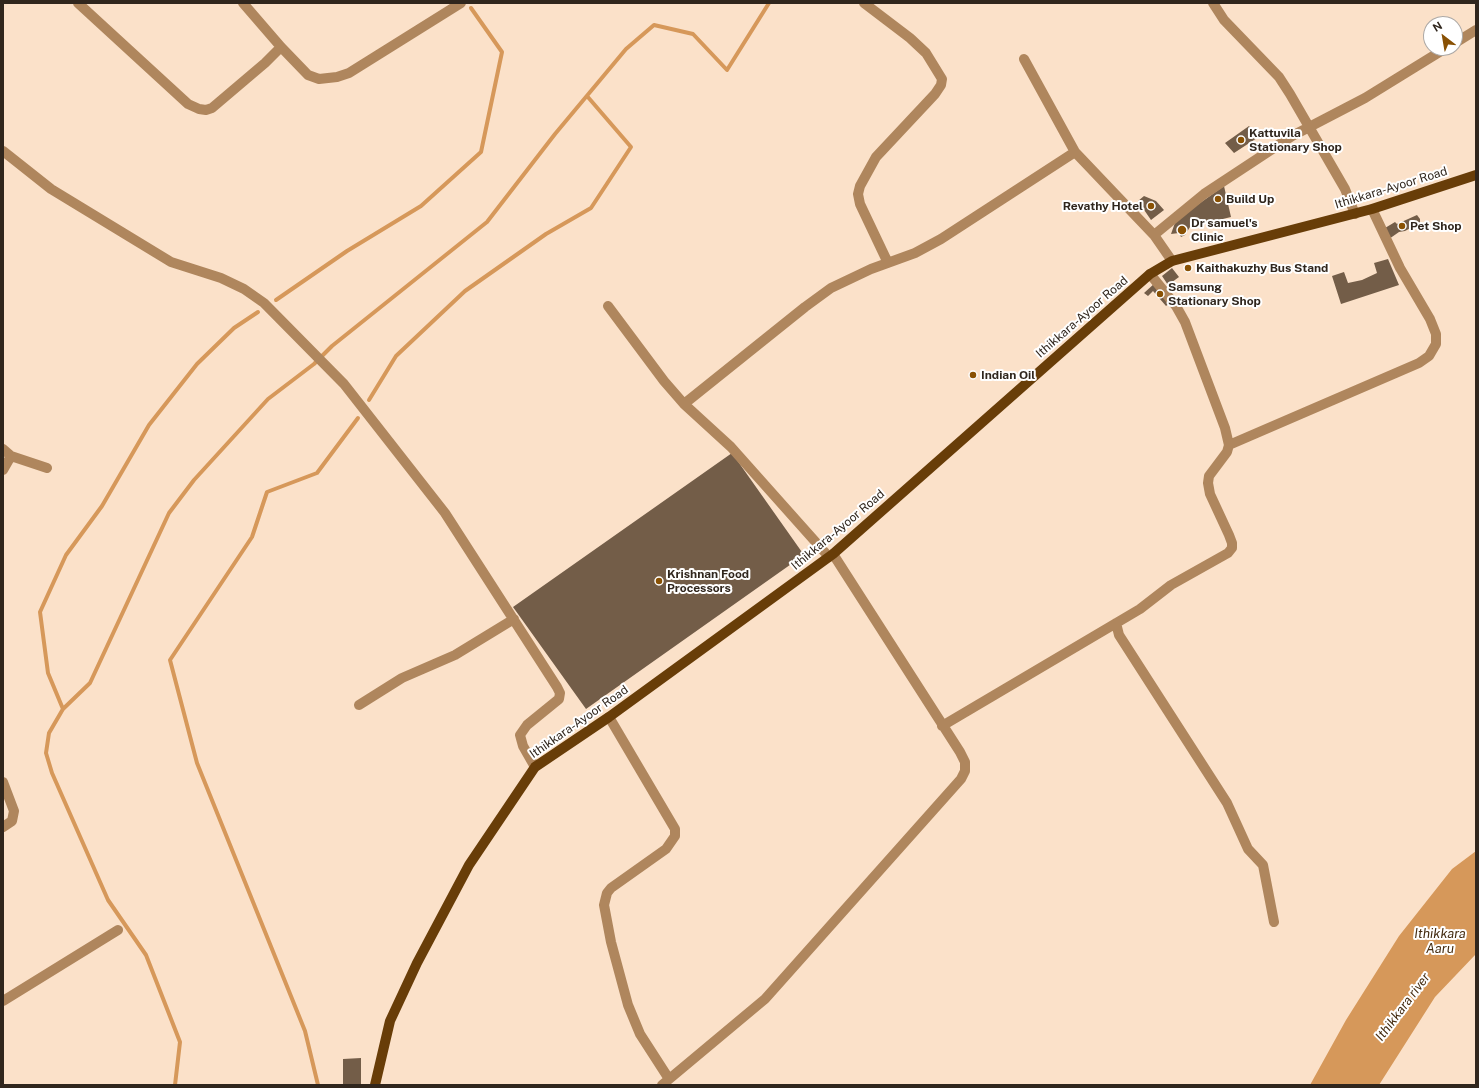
<!DOCTYPE html>
<style>
body{margin:0}
#map{position:relative;width:1479px;height:1088px;overflow:hidden;background:#fbe1c9;font-family:"Public Sans",sans-serif}
canvas{display:block}
.frame{position:absolute;inset:0;border:4px solid #30261d;pointer-events:none}
.north{position:absolute;left:1423px;top:16px;width:40px;height:40px;box-sizing:border-box;background:#fff;border:1px solid #aca8a5;border-radius:50%;rotate:329deg;font-size:11px;font-weight:700;line-height:16px;text-align:center;color:#30261d}
.north::after{content:'';display:block;margin:auto;width:14px;height:18px;background:#895104;clip-path:polygon(50% 0,100% 100%,50% 72%,0 100%)}
</style>
<div id="map">
<canvas width="1479" height="1088"></canvas>
<div class="frame"></div>
<div class="north">N</div>
</div>
<script>
const g = document.querySelector('canvas').getContext('2d');
g.lineJoin = 'round';
function fillPath(path, color) { g.fillStyle = color; g.fill(path, 'evenodd'); }
const poly = rows => new Path2D(rows.map(r => 'M' + r).join(''));
function strokePath(path, color, width, dash) { g.strokeStyle = color; g.lineWidth = width; g.lineCap = dash ? 'butt' : 'round'; g.setLineDash(dash || []); g.stroke(path); }
function label(font, color, halo, rows, align = 'center') {
  g.font = font + ' "Public Sans",sans-serif'; g.lineWidth = 4; g.setLineDash([]); g.textBaseline = 'middle'; g.strokeStyle = halo; g.fillStyle = color; for (const [text, x, y, turn = 0] of rows) {
    g.save(); g.translate(x, y); g.rotate((+turn || 0) * Math.PI / 180); g.textAlign = isNaN(turn) ? turn : align; if (halo) g.strokeText(text, 0, 0); g.fillText(text, 0, 0); g.restore();
  }
}
fillPath(poly([
 [1476,851,1476,954,1435,997,1379,1085,1310,1085,1346,1020,1399,936,1452,869]
]), '#d6985a');
strokePath(poly([
 [276,300,347,251,421,206,481,152,502,52,471,8],
 [369,400,396,356,465,291,546,234,591,208,631,147,587,96],
 [63,709,48,673,40,612,66,555,102,506,149,425,197,364,234,328,258,312],
 [175,1085,180,1042,146,955,108,900,52,773,46,753,49,733,63,709,90,683,169,513,194,480,268,399,314,364,332,346,487,222,555,134,626,49,654,25,693,34,727,70,769,3],
 [318,1085,305,1031,197,763,170,660,252,537,267,492,317,473,358,418]
]), '#d6985a', 4);
fillPath(poly([
 [1249,126,1257,138,1234,153,1225,143],
 [1224,186,1231,217,1190,227,1185,235,1181,237,1179,233,1171,234,1176,220],
 [1144,196,1156,201,1164,210,1151,220,1138,201],
 [1417,215,1420,219,1420,223,1405,231,1399,232,1389,239,1385,228,1395,222,1397,224],
 [1388,259,1399,285,1341,304,1332,276,1344,272,1348,283,1362,280,1377,273,1374,263],
 [1172,268,1179,277,1168,285,1162,276],
 [1155,283,1171,302,1166,306,1153,291,1148,296,1144,293],
 [732,453,804,555,586,709,513,607],
 [361,1058,361,1085,343,1085,343,1059]
]), '#735d48');
strokePath(poly([
 [78,3,188,104,199,109,206,110,212,108,265,63,281,47],
 [243,3,281,47,308,75,319,79,337,77,349,73,461,3],
 [864,3,910,38,926,53,942,79,941,85,935,94,876,157,860,186,858,194,860,204,888,263],
 [1213,3,1224,20,1279,77,1290,94,1345,189,1355,214],
 [1455,43,1476,30],
 [1024,59,1075,152,1154,235],
 [3,151,51,189,171,262,221,278,244,289,264,303,344,384,445,513,557,687,560,693,559,699,527,725,520,735,523,746,535,767],
 [1172,261,1154,235,1204,194,1292,136,1365,98,1446,48],
 [608,306,664,381,684,404,731,447,829,557],
 [684,404,805,307,831,288,871,269,915,253,941,239,1075,152],
 [1229,445,1419,363,1429,356,1436,344,1436,334,1430,319,1400,268,1372,209],
 [3,449,11,456,47,468],
 [3,470,11,456],
 [1116,623,1119,635,1227,803,1248,849,1263,865,1274,922],
 [359,705,402,678,455,655,514,619],
 [609,717,675,829,675,836,666,849,611,888,607,893,604,905,611,942,628,1005,640,1034,669,1079],
 [942,726,1140,609,1171,585,1228,553,1232,548,1232,543,1229,535,1210,494,1208,483,1209,476,1227,452,1229,445,1225,428,1185,322,1176,306,1150,274],
 [3,782,14,811,12,821,3,827],
 [3,1001,118,930],
 [662,1085,765,999,961,779,965,771,965,762,960,752,833,554]
]), '#af865d', 10);
strokePath(poly([
 [375,1085,390,1021,417,963,469,865,535,767,609,717,833,554,1150,274,1172,261,1372,209,1476,175]
]), '#683d08', 10);
for (const [x, y, r, color] of [
 [1241,140,4,"#895104"],
 [1218,199,4,"#895104"],
 [1151,206,4,"#895104"],
 [1402,226,4,"#895104"],
 [1182,230,5,"#895104"],
 [1188,268,4,"#895104"],
 [1160,294,4,"#895104"],
 [973,375,4,"#895104"],
 [659,581,4,"#895104"]
]) { const dot = new Path2D(); dot.arc(x, y, r, 0, 2 * Math.PI); g.fillStyle = color; g.fill(dot); strokePath(dot, '#fff', 1.5); }
label('bold 12px', '#30261d', '#fff', [
 ["Kattuvila",1249,133],
 ["Stationary Shop",1249,147],
 ["Build Up",1226,199],
 ["Revathy Hotel",1143,206,"right"],
 ["Dr samuel's",1191,223],
 ["Clinic",1191,237],
 ["Pet Shop",1410,226],
 ["Kaithakuzhy Bus Stand",1196,268],
 ["Samsung",1168,287],
 ["Stationary Shop",1168,301],
 ["Indian Oil",981,375],
 ["Krishnan Food",667,574],
 ["Processors",667,588]
], 'left');
label('12px', '#30261d', '#fff', [
 ["Ithikkara-Ayoor Road",1391,188,-17],
 ["Ithikkara-Ayoor Road",1082,317,-41],
 ["Ithikkara-Ayoor Road",838,530,-40],
 ["Ithikkara-Ayoor Road",579,722,-35]
]);
label('italic 13px', '#452c11', '#fff', [
 ["Ithikkara",1440,934],
 ["Aaru",1440,949],
 ["Ithikkara river",1403,1007,-53]
]);
</script>
